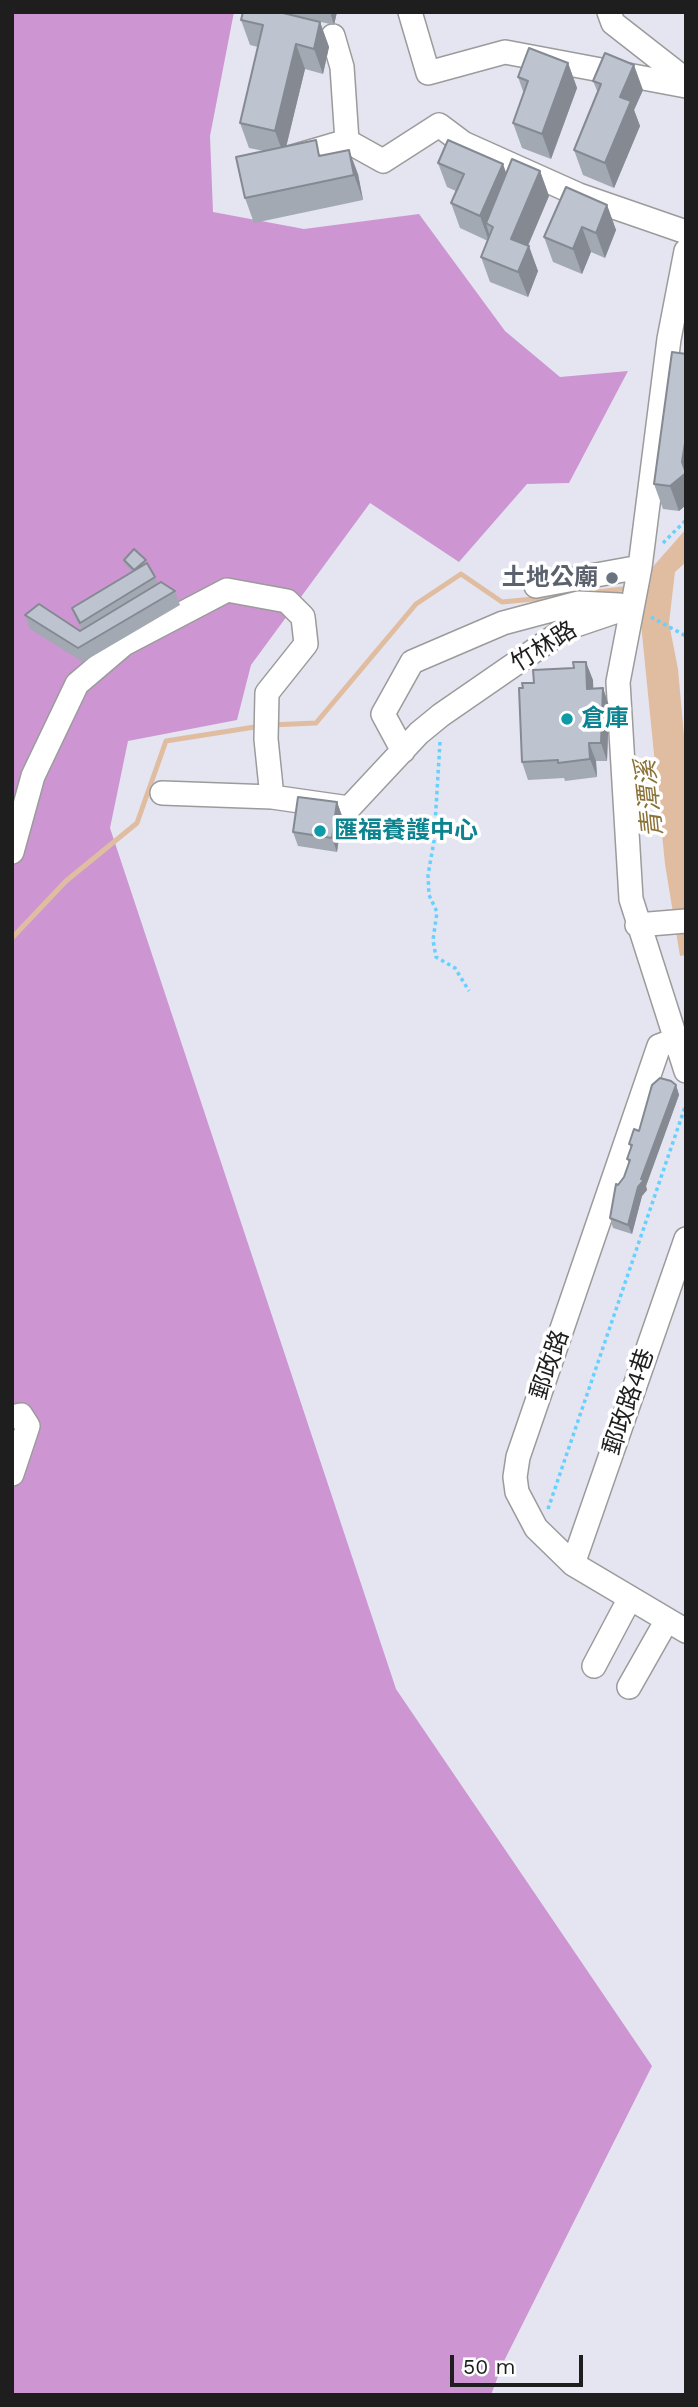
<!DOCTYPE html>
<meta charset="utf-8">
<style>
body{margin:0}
#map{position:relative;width:698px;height:2407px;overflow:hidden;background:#e4e5f0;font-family:"Work Sans",sans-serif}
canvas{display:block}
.frame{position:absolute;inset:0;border:14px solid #1e1e1e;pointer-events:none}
.scale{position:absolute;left:450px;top:2355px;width:133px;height:32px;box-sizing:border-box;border:4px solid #1e1e1e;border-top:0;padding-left:9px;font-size:21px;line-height:24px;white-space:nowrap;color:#1e1e1e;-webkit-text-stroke:5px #fff;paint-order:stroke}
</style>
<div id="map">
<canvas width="698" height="2407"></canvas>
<div class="frame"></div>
<div class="scale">50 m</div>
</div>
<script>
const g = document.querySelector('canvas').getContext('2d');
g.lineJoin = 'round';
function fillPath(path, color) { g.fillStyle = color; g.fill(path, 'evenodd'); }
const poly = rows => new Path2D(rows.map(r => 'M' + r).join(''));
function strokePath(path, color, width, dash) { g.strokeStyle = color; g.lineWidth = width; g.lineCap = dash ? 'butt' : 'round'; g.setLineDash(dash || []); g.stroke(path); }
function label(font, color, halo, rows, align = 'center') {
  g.font = font + ' "Work Sans","Noto Sans TC",sans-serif'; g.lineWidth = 7; g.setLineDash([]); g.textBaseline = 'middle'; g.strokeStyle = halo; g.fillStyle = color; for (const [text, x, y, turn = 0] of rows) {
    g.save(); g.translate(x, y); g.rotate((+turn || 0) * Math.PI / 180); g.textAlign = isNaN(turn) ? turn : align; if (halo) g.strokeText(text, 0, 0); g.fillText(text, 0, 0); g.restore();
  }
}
fillPath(poly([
 [12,12,234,12,210,136,213,212,304,229,419,214,505,331,560,377,628,371,569,483,527,484,459,562,370,503,251,665,237,720,128,741,110,828,396,1689,652,2066,503,2363,491,2395,12,2395]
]), '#cd96d2');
fillPath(poly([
 [686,529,686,562,675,572,669,623,678,669,686,758,686,955,680,956,665,864,641,624,650,570]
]), '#e0bda1');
strokePath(poly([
 [588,593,631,588],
 [270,725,316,723,416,604,461,574,502,602,565,596],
 [12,938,66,881,137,823,166,741,261,726]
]), '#e0bda1', 5);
const minor = poly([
 [410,12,428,73,505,52,686,86],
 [609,12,613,23,686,80],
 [333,36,342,67,347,141],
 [289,158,347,141,383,161,439,125,463,143,579,195,686,232],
 [686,251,669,339,640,567,618,682,631,899,686,1071],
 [536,586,640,567],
 [403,751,383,714,412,662,503,623,578,603,619,605],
 [162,793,272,797,349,808,419,733,441,715,567,628,632,606],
 [12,852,33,776,77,684,124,644,227,590,287,601,303,617,306,644,267,693,266,739,272,797],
 [637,925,686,921],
 [675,1040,659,1046,518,1457,515,1477,517,1492,536,1528,573,1564,686,1631],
 [12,1417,21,1415,28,1426,12,1474],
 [573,1564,686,1239],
 [594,1666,630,1598],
 [629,1687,667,1620]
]);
strokePath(minor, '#9b9b9b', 26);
strokePath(poly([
 [663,543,686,520],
 [651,617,686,636],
 [440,742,434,841,428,875,429,895,437,912,433,940,436,957,455,968,469,991],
 [548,1509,686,1104]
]), '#66d0ff', 3.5, [3.5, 3.5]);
strokePath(minor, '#fff', 23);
fillPath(poly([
 [243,12,337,12,334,25,287,14,320,22,329,47,323,74,305,69,286,146,322,155,358,174,363,200,254,223,245,198,264,151,249,148,240,123,258,47,250,45,241,20],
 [568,63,577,88,551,159,522,148,513,123,524,94,518,77],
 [593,81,643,90,634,110,640,126,614,188,583,175,574,150,598,93],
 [438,163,506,174,540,171,549,196,528,246,538,271,528,297,490,282,481,257,488,241,460,228,451,203,456,191,447,187],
 [607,205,616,230,605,258,591,252,582,274,553,262,544,237],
 [686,354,686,505,679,511,663,509,654,484],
 [124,560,147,563,155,577,158,584,175,591,180,605,83,662,30,629,25,615,80,631,82,630,77,622,72,608,132,571,125,565],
 [593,680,593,689,603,688,609,706,607,761,596,761,597,777,565,781,564,778,528,780,522,762,523,688],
 [337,802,342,816,337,852,298,846,293,832],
 [676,1085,679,1095,646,1186,647,1190,642,1196,632,1234,613,1228,610,1218,618,1185,624,1177,629,1163,627,1159,631,1148,629,1144]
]), '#a3a9b3');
fillPath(poly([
 [330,12,337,12,334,25],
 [320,22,329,47,323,74,314,49],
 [296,44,305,69,284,156,275,131],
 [568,63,577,88,551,159,542,134],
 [634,65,643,90,634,110,640,126,614,188,605,163,620,97],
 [349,150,358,174,363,200,354,175],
 [503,164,512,189,486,223,490,237,489,241,480,216],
 [540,171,549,196,520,264,511,239],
 [607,205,616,230,605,258,596,233],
 [582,227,591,252,582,274,573,249],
 [529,246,538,271,528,297,518,272],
 [686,437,686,472,682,462],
 [686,473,686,505,679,511,670,486],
 [586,662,593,680,594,707,587,689],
 [603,688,609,706,607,761,601,743],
 [589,743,596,761,597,777,590,759],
 [337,802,342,816,337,852,332,838],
 [676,1085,679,1095,646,1186,647,1190,642,1196,632,1234,628,1225,641,1179]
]), '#848992');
const building = poly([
 [243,12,279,12,320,22,314,49,296,44,275,131,240,123,263,25,241,20,243,12],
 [529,48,568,63,542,134,513,123,528,81,518,77,529,48],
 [605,53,634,65,620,97,631,101,605,163,574,150,601,84,593,81,605,53],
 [316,140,319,156,349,150,354,175,245,198,236,157,316,140],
 [448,140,503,164,480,216,451,203,464,174,438,163,448,140],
 [512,159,540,171,511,239,529,246,518,272,481,257,493,227,486,223,512,159],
 [566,187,607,205,596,233,582,227,573,249,544,237,566,187],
 [672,352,686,354,686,437,682,462,686,473,670,486,654,484,672,352],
 [134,549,146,560,134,570,124,560,134,549],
 [147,563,155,577,80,623,72,608,147,563],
 [161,582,175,591,78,648,25,615,39,604,80,631,161,582],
 [573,662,586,662,587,689,603,688,601,743,589,743,590,759,558,763,558,760,522,762,519,688,523,688,522,683,534,683,533,670,574,668,573,662],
 [298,797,337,802,332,838,293,832,298,797],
 [660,1078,671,1081,676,1085,641,1179,644,1180,638,1187,628,1225,610,1218,616,1184,618,1185,624,1177,630,1160,627,1159,632,1145,629,1144,634,1129,639,1131,652,1085,660,1078]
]);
fillPath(building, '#bdc4d0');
strokePath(building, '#848992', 2);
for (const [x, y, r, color] of [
 [612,578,7,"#6b7280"],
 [567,719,7,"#0f9aa8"],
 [320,831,7,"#0f9aa8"]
]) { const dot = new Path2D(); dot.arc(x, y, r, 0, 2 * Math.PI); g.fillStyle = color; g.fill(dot); strokePath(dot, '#fff', 2.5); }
label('bold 24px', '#5b616d', '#fff', [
 ["土地公廟",598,578]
], 'right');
label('24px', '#1e1e1e', '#fff', [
 ["竹林路",544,647,-32],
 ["郵政路",550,1365,-71],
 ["郵政路4巷",629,1402,-71]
]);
label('bold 24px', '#0d838f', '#fff', [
 ["倉庫",581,719],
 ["匯福養護中心",334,831]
], 'left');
label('italic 26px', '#8b7238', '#fff', [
 ["青潭溪",650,799,-96]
]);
</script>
